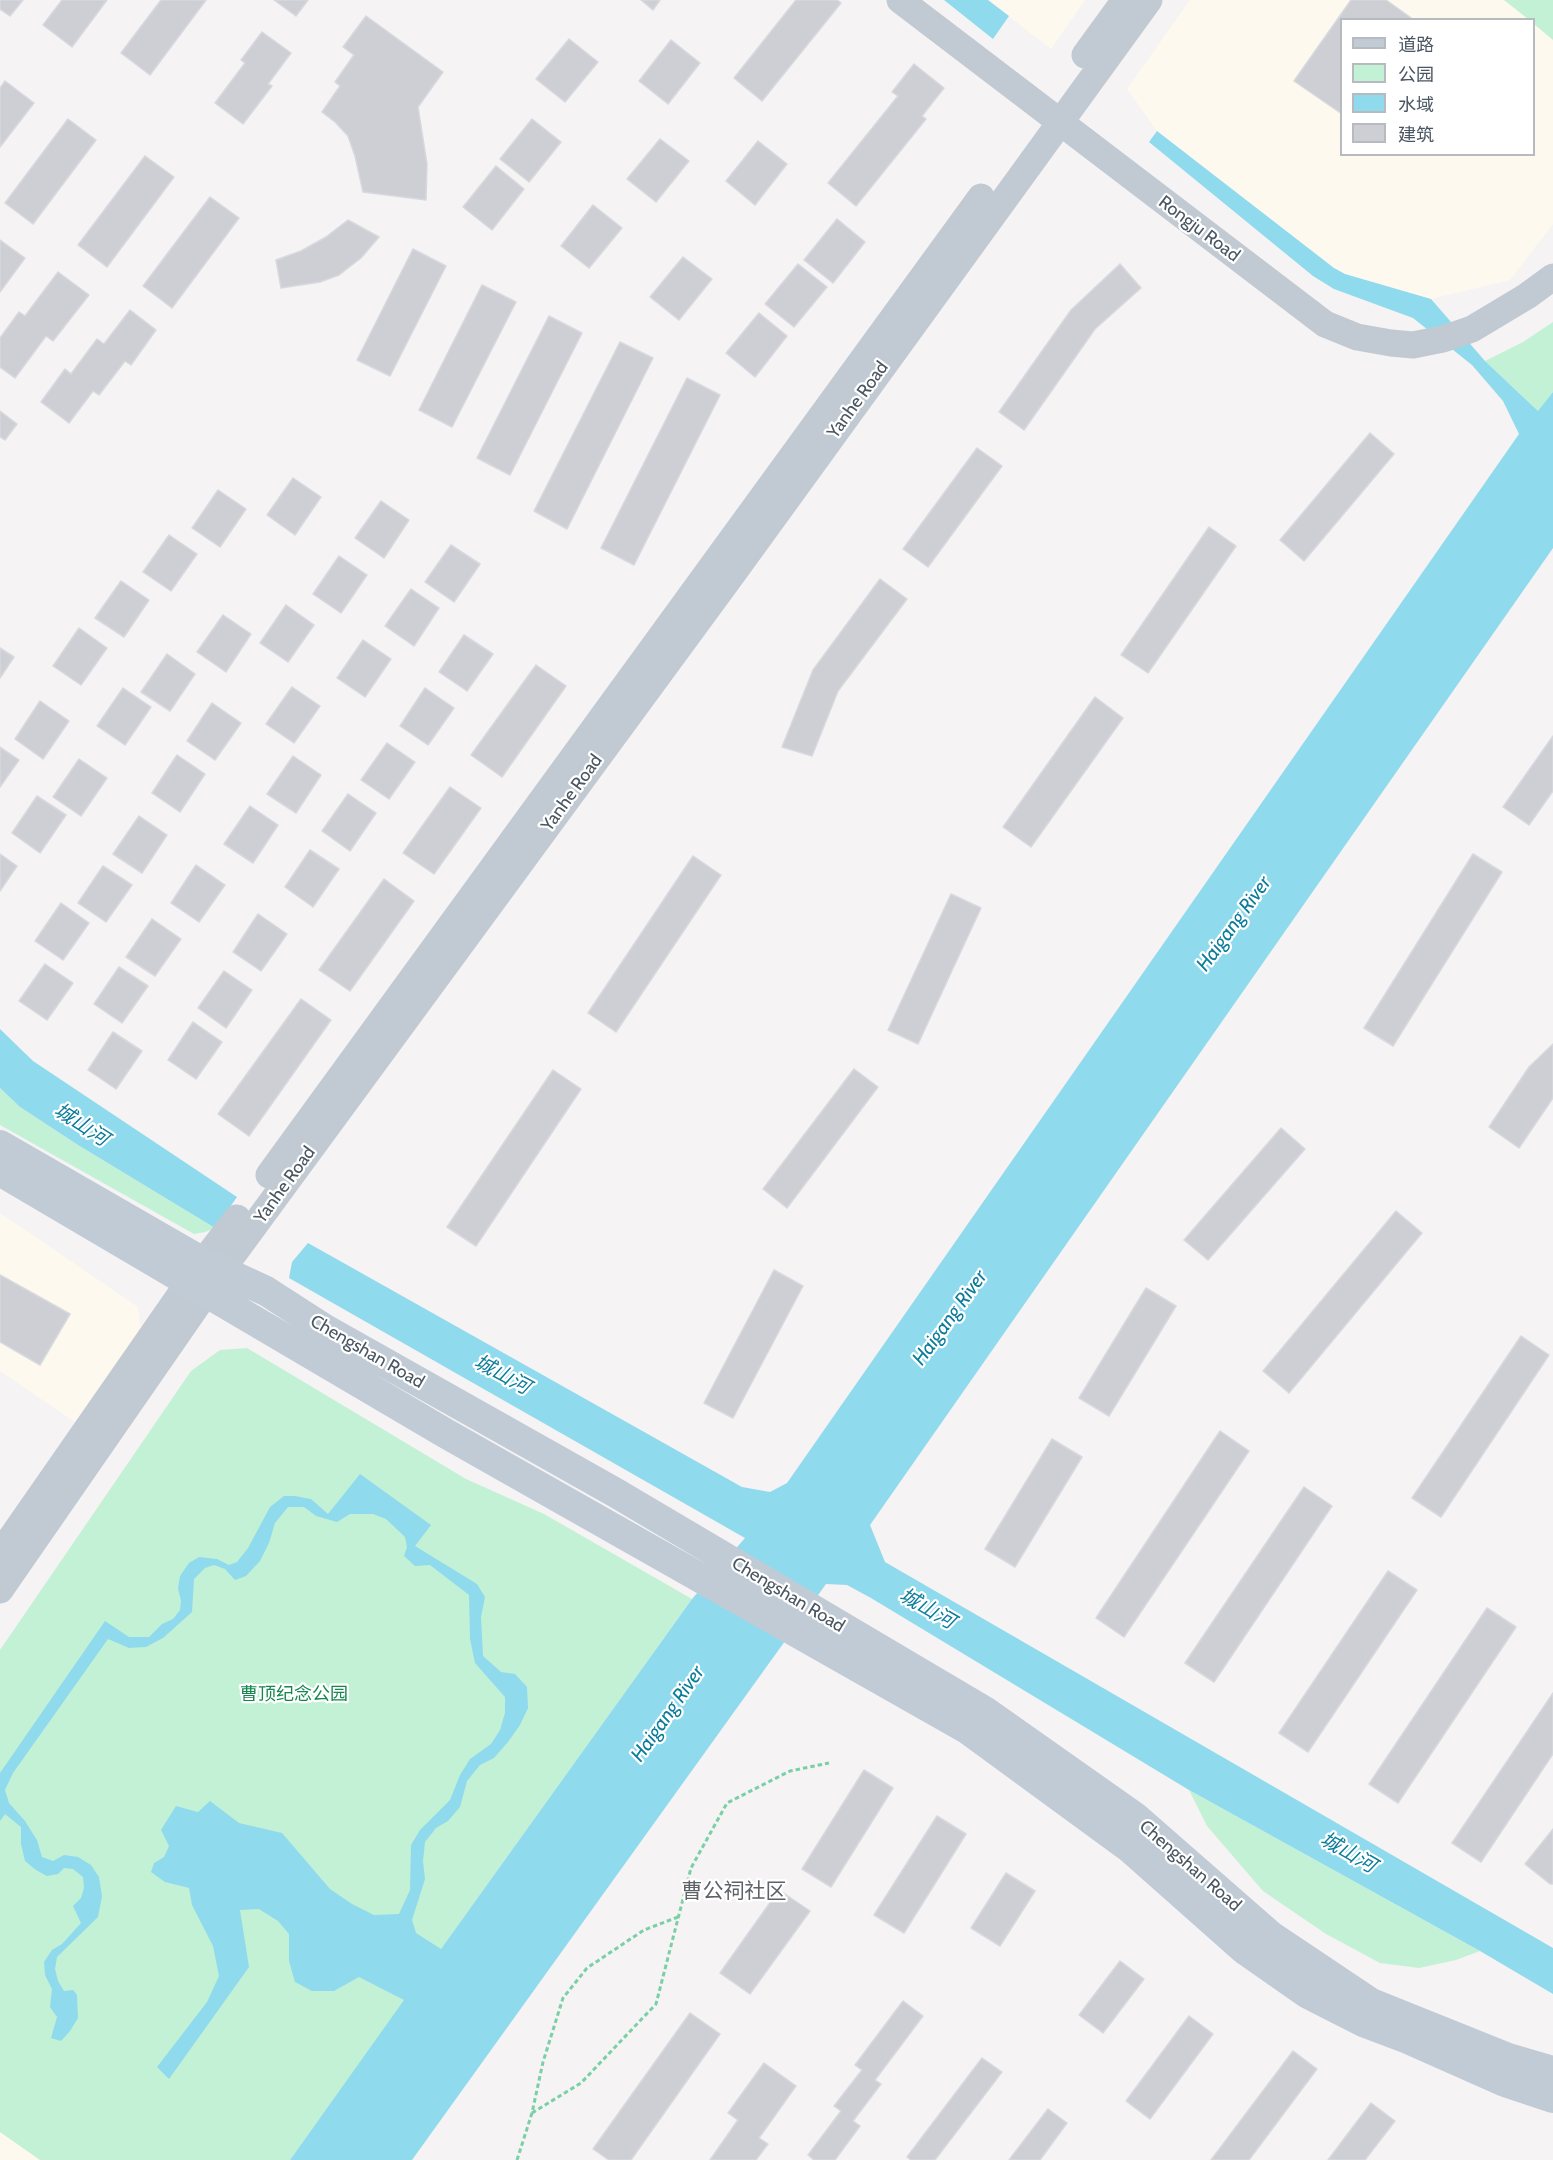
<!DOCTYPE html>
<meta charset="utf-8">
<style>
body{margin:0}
#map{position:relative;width:1553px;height:2160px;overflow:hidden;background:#f5f3f3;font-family:Cabin,"Noto Sans SC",sans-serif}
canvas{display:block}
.legend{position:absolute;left:1340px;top:18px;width:195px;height:138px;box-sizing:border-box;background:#fff;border:2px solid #b7bbc0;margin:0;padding:8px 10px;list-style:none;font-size:18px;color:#4a5661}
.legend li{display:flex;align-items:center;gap:12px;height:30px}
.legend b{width:30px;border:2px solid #b7bbc0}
</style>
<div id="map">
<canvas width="1553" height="2160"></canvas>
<ul class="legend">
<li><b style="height:8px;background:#c1cbd6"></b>道路</li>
<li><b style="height:16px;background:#c3f1d5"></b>公园</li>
<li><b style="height:16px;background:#90daee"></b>水域</li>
<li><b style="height:16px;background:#cdcfd5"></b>建筑</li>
</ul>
</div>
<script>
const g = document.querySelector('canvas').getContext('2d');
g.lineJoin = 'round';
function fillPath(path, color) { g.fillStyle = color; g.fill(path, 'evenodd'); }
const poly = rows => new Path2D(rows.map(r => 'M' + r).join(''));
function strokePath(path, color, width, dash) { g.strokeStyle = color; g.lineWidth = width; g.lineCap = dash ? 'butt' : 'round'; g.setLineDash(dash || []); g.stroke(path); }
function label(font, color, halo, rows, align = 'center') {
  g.font = font + ' Cabin,"Noto Sans SC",sans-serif'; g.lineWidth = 4.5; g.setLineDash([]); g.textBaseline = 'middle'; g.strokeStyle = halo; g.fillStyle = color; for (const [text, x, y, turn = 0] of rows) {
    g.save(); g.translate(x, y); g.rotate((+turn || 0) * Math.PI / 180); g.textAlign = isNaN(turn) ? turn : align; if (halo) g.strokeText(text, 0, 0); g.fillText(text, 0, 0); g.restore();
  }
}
fillPath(poly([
 [988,0,1085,0,1051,49],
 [1190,0,1504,0,1528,19,1342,20,1342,154,1534,154,1534,24,1553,40,1553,224,1510,280,1431,299,1345,274,1334,268,1157,131,1127,89],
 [0,1213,138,1307,141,1331,75,1422,0,1371],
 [0,2132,40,2160,0,2160]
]), '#fdf9ef');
fillPath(poly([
 [1504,0,1553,0,1553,40,1534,24,1534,20,1528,19],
 [1553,322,1553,392,1539,412,1485,361,1523,342],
 [0,1088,20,1107,78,1145,215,1228,205,1232,194,1234,0,1125],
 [247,1348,466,1479,544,1514,692,1599,290,2160,40,2160,0,2132,0,1650,191,1371,220,1350],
 [1189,1790,1480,1951,1456,1960,1419,1968,1380,1963,1326,1934,1263,1891,1207,1826]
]), '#c3f1d5');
fillPath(poly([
 [944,0,988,0,1009,16,993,39],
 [1157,131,1334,268,1345,274,1431,299,1485,361,1538,411,1553,392,1553,548,870,1525,885,1562,1553,1948,1553,1994,1480,1951,1189,1790,871,1598,847,1585,826,1584,412,2160,290,2160,404,2000,359,1977,334,1991,312,1991,295,1982,289,1961,289,1934,278,1921,259,1909,240,1910,249,1967,169,2079,157,2067,207,2002,219,1976,213,1946,192,1905,189,1888,165,1882,151,1872,154,1863,164,1857,169,1846,161,1830,176,1806,198,1812,210,1801,239,1823,282,1833,330,1889,352,1904,374,1915,399,1914,410,1890,411,1845,420,1830,450,1800,460,1775,470,1759,491,1744,500,1730,505,1713,505,1697,475,1663,470,1639,469,1595,430,1565,415,1566,404,1556,407,1547,405,1537,386,1519,373,1514,350,1514,337,1522,316,1516,304,1507,288,1507,275,1523,269,1543,260,1561,246,1576,235,1580,225,1569,214,1565,205,1568,194,1579,192,1612,163,1638,146,1647,129,1648,108,1639,13,1773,5,1790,9,1803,25,1821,37,1840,42,1857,53,1861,64,1855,78,1857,91,1865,99,1877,102,1896,98,1917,57,1957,55,1969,58,1981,64,1991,73,1990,77,1995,78,2018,70,2031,61,2041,51,2038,57,2017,50,2007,52,1989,45,1975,44,1962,52,1950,62,1944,81,1923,73,1906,81,1898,84,1888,83,1877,73,1869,64,1868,58,1874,47,1876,36,1870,25,1861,21,1844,21,1827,5,1814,0,1821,0,1773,105,1621,129,1637,149,1637,162,1624,173,1619,180,1610,181,1601,178,1588,180,1576,189,1563,199,1557,217,1559,229,1565,237,1562,248,1548,270,1507,284,1496,295,1496,311,1499,328,1514,360,1474,431,1525,415,1546,477,1584,485,1597,481,1617,483,1656,501,1672,515,1674,527,1687,528,1708,520,1725,508,1742,494,1758,480,1765,467,1781,460,1807,448,1821,436,1828,425,1842,423,1861,425,1879,412,1920,416,1933,441,1949,692,1599,745,1538,289,1278,292,1262,308,1243,742,1487,770,1492,787,1483,1519,434,1503,401,1472,365,1413,318,1334,289,1313,276,1149,142],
 [0,1029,33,1061,237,1197,219,1223,215,1228,78,1145,20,1107,0,1088]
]), '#90daee');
const building = poly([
 [0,0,23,0,10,16,0,9,0,0],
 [62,0,107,0,72,47,43,25,62,0],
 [161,0,206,0,150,75,121,53,161,0],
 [274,0,308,0,296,16,274,0],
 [641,0,660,0,653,10,641,0],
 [796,0,837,0,841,3,762,101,734,78,796,0],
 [1351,0,1386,0,1414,20,1342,20,1342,114,1294,81,1351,0],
 [366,16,443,72,418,107,427,164,426,200,363,192,355,156,348,136,335,122,322,112,340,86,335,82,354,55,343,47,366,16],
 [262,32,291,53,268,84,272,86,243,124,215,103,245,63,241,60,262,32],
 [569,39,598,62,565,102,536,79,569,39],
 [671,40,700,63,668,104,639,81,671,40],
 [914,64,944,88,922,116,926,119,856,206,828,183,898,96,892,92,914,64],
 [5,81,34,103,0,147,0,88,5,81],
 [68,119,96,140,33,224,5,203,68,119],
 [532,119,561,142,529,182,500,159,532,119],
 [660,139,689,161,656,202,627,179,660,139],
 [758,141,787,164,755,205,726,181,758,141],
 [145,156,174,177,107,267,78,245,145,156],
 [496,166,524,189,492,230,463,207,496,166],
 [210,197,239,218,172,308,143,286,210,197],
 [593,205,622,228,589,268,561,246,593,205],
 [837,219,865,242,833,283,804,260,837,219],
 [348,220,379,237,361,258,339,275,320,282,281,288,276,260,301,251,326,237,348,220],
 [0,240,25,258,0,292,0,240],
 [413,249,446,266,390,376,357,360,413,249],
 [683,257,712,279,679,320,650,297,683,257],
 [798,264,827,287,794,327,765,304,798,264],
 [1120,264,1141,288,1095,329,1024,430,999,412,1071,310,1120,264],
 [58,272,89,295,53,341,46,336,15,378,0,367,0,338,19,312,25,316,58,272],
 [482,285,516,302,452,427,419,410,482,285],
 [130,310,156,330,131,365,125,361,99,395,93,391,69,423,41,402,65,369,71,374,97,339,104,344,130,310],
 [759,313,787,336,755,377,726,353,759,313],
 [549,316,582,333,510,475,477,458,549,316],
 [620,342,653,358,567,529,534,511,620,342],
 [687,378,720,395,634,565,601,548,687,378],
 [0,411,17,424,5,440,0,437,0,411],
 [1370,433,1394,454,1304,561,1280,540,1370,433],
 [977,448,1002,466,928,567,903,549,977,448],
 [293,478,321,497,295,535,267,515,293,478],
 [218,490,246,509,220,547,192,528,218,490],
 [381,501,409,520,384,558,355,538,381,501],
 [1209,527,1236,546,1148,673,1121,655,1209,527],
 [169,535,197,554,171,591,143,572,169,535],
 [451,545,480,564,454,602,425,582,451,545],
 [339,556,367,575,341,613,313,594,339,556],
 [880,579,907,599,838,691,812,756,782,747,813,670,880,579],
 [121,581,149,600,124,637,95,618,121,581],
 [411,589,439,608,414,646,385,626,411,589],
 [286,605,314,625,288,662,260,643,286,605],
 [223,615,251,634,226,672,197,652,223,615],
 [79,628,107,648,81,685,53,666,79,628],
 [464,635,493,654,467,691,439,672,464,635],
 [363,640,391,659,365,697,337,678,363,640],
 [0,648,14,657,0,678,0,648],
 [167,654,195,674,170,711,141,692,167,654],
 [536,665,566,686,502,777,471,755,536,665],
 [292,687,320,706,294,743,266,724,292,687],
 [123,688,151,707,125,745,97,726,123,688],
 [425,688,454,708,428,745,400,726,425,688],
 [1095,697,1123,718,1031,847,1003,827,1095,697],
 [40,701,69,721,43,759,15,739,40,701],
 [212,703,241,723,215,760,187,741,212,703],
 [1553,736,1553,791,1529,825,1503,807,1553,736],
 [387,743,415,762,389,799,361,780,387,743],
 [0,747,19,760,0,787,0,747],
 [177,755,205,774,180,812,152,793,177,755],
 [293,756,321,775,296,813,267,794,293,756],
 [79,759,107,778,81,816,53,797,79,759],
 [450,787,481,808,434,874,403,853,450,787],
 [348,794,376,813,350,851,322,831,348,794],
 [37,796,66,815,40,853,12,833,37,796],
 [250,806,278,825,253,863,224,844,250,806],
 [139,816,167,835,142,873,113,854,139,816],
 [310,850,339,869,313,907,285,887,310,850],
 [0,854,17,866,0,891,0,854],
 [1473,854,1502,872,1393,1046,1364,1028,1473,854],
 [693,856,721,875,616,1032,588,1013,693,856],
 [196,865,225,885,199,922,171,903,196,865],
 [103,866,132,885,106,922,78,903,103,866],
 [384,879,414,901,350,991,319,970,384,879],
 [951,894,981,908,918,1044,888,1030,951,894],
 [61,903,89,923,63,960,35,941,61,903],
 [258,914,287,934,261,971,233,952,258,914],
 [152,919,181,939,155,976,126,957,152,919],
 [45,964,73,983,47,1020,19,1001,45,964],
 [119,967,148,986,122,1023,94,1004,119,967],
 [224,971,252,990,226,1028,198,1008,224,971],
 [301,999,331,1020,249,1136,218,1114,301,999],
 [193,1022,222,1042,196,1079,168,1060,193,1022],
 [113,1032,142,1051,116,1089,88,1070,113,1032],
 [1553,1044,1553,1098,1519,1148,1489,1127,1529,1067,1553,1044],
 [854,1069,878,1087,787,1208,763,1189,854,1069],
 [553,1070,581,1089,476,1246,447,1227,553,1070],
 [1281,1128,1305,1149,1208,1260,1184,1240,1281,1128],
 [1396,1211,1422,1233,1289,1393,1263,1371,1396,1211],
 [774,1270,803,1286,733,1418,704,1403,774,1270],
 [0,1275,70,1314,40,1365,0,1342,0,1275],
 [1146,1288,1176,1306,1109,1416,1079,1398,1146,1288],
 [1521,1336,1549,1355,1441,1517,1412,1498,1521,1336],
 [1220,1431,1249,1451,1124,1637,1096,1618,1220,1431],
 [1052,1439,1082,1457,1015,1567,985,1549,1052,1439],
 [1304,1487,1332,1506,1214,1682,1185,1663,1304,1487],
 [1388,1571,1417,1590,1308,1752,1279,1733,1388,1571],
 [1487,1608,1516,1627,1398,1803,1369,1784,1487,1608],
 [1553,1693,1553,1754,1481,1862,1452,1843,1553,1693],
 [864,1770,893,1788,831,1887,802,1869,864,1770],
 [937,1816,966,1834,904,1933,874,1915,937,1816],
 [1553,1829,1553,1884,1550,1884,1525,1864,1553,1829],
 [1006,1873,1035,1891,1000,1946,971,1928,1006,1873],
 [779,1890,810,1911,750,1994,720,1973,779,1890],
 [1120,1961,1144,1979,1103,2033,1079,2015,1120,1961],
 [903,2001,923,2016,875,2080,881,2084,853,2121,860,2126,835,2160,814,2160,808,2155,841,2111,834,2106,862,2070,855,2065,903,2001],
 [690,2013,720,2034,631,2160,609,2160,593,2149,690,2013],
 [1189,2016,1213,2034,1150,2119,1126,2101,1189,2016],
 [1293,2051,1317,2069,1249,2160,1211,2160,1293,2051],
 [982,2058,1002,2072,935,2160,911,2160,907,2157,982,2058],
 [764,2063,796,2086,759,2138,768,2144,756,2160,710,2160,738,2120,728,2113,764,2063],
 [1371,2103,1395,2121,1365,2160,1328,2160,1371,2103],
 [1048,2109,1067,2123,1040,2160,1009,2160,1048,2109]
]);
fillPath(building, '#cdcfd5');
strokePath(building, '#d7d9de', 1.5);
strokePath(poly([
 [532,2113,581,2083,656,2004,691,1868,727,1803,790,1771,829,1763],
 [517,2160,532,2113,543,2062,563,1998,587,1968,644,1930,678,1917]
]), '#7ad0a6', 3, [4.5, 3]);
strokePath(poly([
 [900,0,1325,324,1357,337,1391,343,1413,345,1443,339,1472,329,1527,296,1553,277],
 [1085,55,1125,0],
 [269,1175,981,197],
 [0,1554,203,1262,237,1218],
 [0,1590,221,1271,734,572,1149,0]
]), '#c1cad2', 27);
strokePath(poly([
 [0,1145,203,1262,266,1291,325,1329,616,1493,986,1712,1135,1817,1271,1936,1371,2003,1508,2058,1553,2071],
 [0,1171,445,1433,967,1729,1131,1849,1245,1950,1308,1994,1363,2022,1408,2039,1505,2082,1553,2098]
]), '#c1cbd6', 30);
label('18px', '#4a5661', '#fff', [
 ["Rongju Road",1199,229,37],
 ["Yanhe Road",858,400,-54],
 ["Yanhe Road",572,793,-54],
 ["Yanhe Road",285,1185,-54],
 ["Chengshan Road",367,1352,30],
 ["Chengshan Road",788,1595,31],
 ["Chengshan Road",1190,1866,41]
]);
label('18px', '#17864f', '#fff', [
 ["曹顶纪念公园",294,1695]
]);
label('italic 20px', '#0c7c9b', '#fff', [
 ["Haigang River",1234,924,-54],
 ["城山河",81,1125,33],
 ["Haigang River",950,1318,-54],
 ["城山河",502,1375,28],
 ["城山河",927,1609,30],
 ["Haigang River",668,1714,-55],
 ["城山河",1348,1853,30]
]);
label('21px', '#5f6368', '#fff', [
 ["曹公祠社区",734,1892]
]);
</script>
